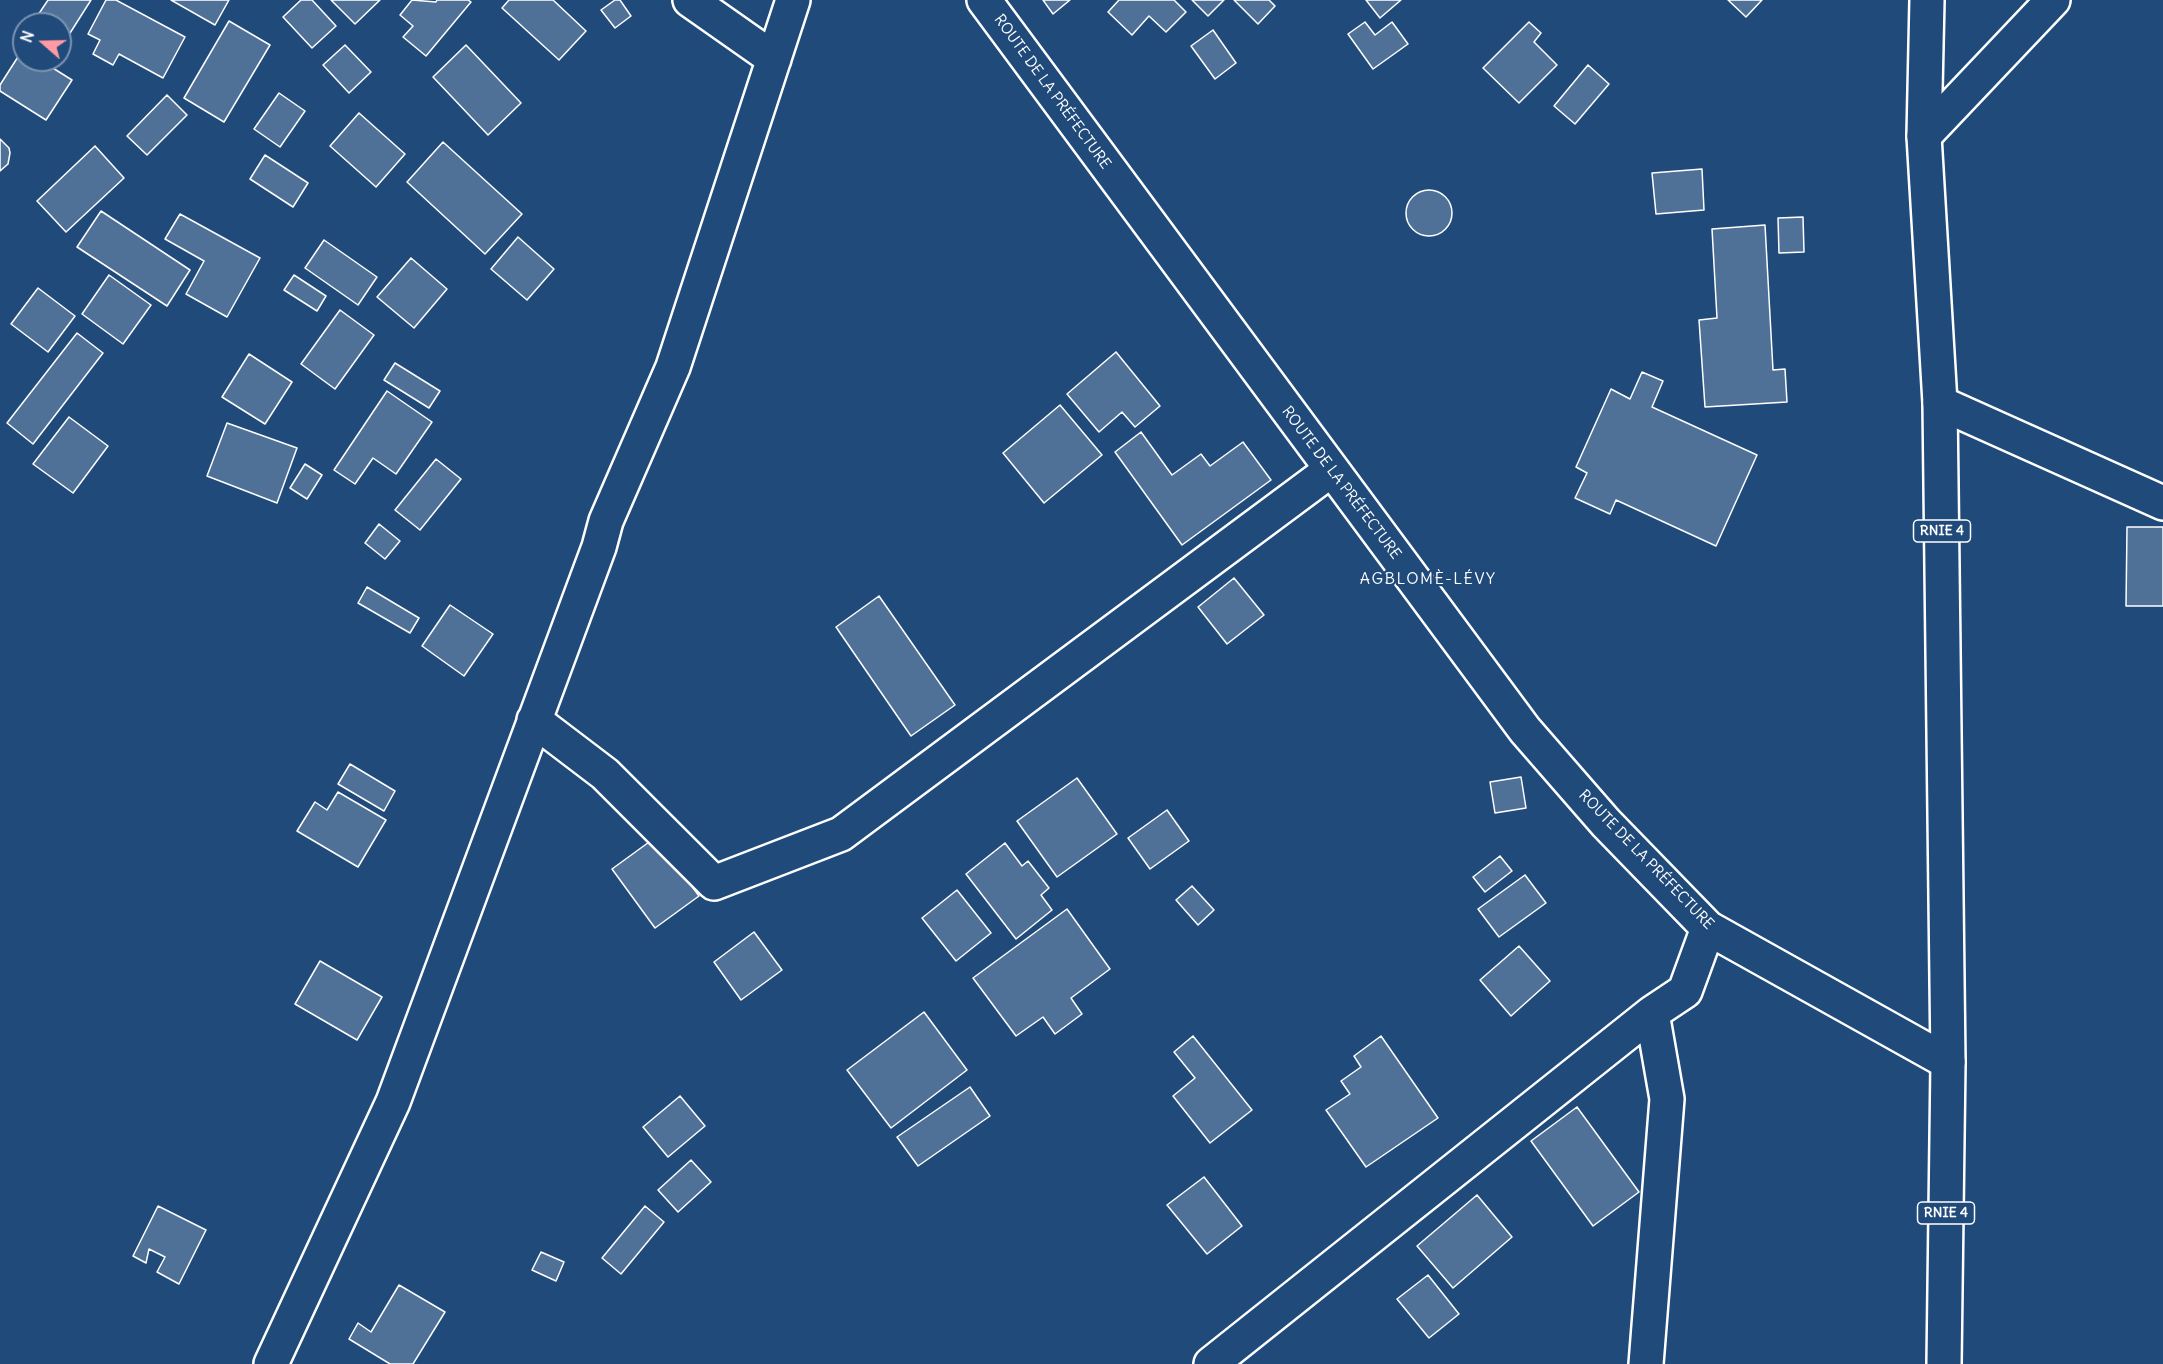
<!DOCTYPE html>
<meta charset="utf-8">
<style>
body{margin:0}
#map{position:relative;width:2163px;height:1364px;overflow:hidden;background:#1f4a7a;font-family:Delius,sans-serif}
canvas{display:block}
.north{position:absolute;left:12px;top:12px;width:60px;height:60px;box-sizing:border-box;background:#1f4a7a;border:2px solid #7992af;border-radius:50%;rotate:290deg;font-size:16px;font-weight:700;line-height:24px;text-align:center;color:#fff}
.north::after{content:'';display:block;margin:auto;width:21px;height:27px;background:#ff9aa2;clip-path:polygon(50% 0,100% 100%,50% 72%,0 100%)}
</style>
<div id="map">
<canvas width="2163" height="1364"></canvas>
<div class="north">N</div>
</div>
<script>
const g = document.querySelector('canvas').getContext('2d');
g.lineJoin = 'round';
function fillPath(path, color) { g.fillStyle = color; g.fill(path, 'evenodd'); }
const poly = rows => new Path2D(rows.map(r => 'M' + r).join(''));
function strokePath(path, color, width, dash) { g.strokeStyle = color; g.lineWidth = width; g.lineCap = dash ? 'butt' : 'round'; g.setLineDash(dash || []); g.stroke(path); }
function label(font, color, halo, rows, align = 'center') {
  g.font = font + ' Delius,sans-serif'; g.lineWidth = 4.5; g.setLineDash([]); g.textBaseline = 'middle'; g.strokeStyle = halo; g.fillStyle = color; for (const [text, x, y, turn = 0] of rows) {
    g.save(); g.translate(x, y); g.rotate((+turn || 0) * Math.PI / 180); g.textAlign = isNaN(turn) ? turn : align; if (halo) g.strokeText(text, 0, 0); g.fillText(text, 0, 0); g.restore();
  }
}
const building = poly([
 [48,0,91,0,65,41,60,37,60,24,39,24,34,21,48,0],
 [106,0,116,0,185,37,163,78,119,54,113,65,93,54,100,40,88,34,106,0],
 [171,0,229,0,215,25,171,0],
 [301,0,312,0,336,26,312,48,283,17,301,0],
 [331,0,380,0,355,24,331,0],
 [412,0,436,2,437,0,468,0,471,2,426,56,403,37,413,26,400,15,412,0],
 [509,0,553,0,586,31,559,60,502,8,509,0],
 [615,0,620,0,631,16,615,28,601,10,615,0],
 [1043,0,1070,0,1053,14,1043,0],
 [1119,0,1174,0,1186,12,1166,32,1149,16,1132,35,1108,12,1119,0],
 [1192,0,1224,0,1208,16,1192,0],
 [1234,0,1269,0,1275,6,1258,24,1234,0],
 [1366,0,1401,0,1380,18,1366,0],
 [1728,0,1762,0,1746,17,1728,0],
 [229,21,270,45,224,122,184,98,229,21],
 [1365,22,1375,35,1392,22,1408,44,1373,69,1348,34,1365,22],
 [1529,22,1541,33,1534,42,1557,65,1519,103,1483,68,1529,22],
 [1213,30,1236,63,1215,79,1191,46,1213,30],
 [345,45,371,72,349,93,323,65,345,45],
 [466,45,521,103,488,135,433,77,466,45],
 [23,49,24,60,40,60,72,80,46,120,0,91,0,85,23,49],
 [1588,65,1609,84,1575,124,1554,106,1588,65],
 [279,93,305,111,280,147,254,129,279,93],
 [167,95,187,115,147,155,127,136,167,95],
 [359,113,405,154,376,187,330,146,359,113],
 [0,139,9,148,10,153,8,164,0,171,0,139],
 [443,142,522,214,485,254,407,182,443,142],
 [95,146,124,178,66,232,37,201,95,146],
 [265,155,308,183,293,207,250,179,265,155],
 [1702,169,1704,210,1656,214,1652,173,1702,169],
 '1406 213a23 23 0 1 1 46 0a23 23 0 1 1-46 0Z',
 [101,211,190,270,167,306,77,247,101,211],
 [180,214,260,258,227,317,186,294,204,261,165,239,180,214],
 [1803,217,1804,252,1779,253,1778,218,1803,217],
 [1765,225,1773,370,1785,369,1787,402,1705,407,1699,320,1717,318,1712,229,1765,225],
 [518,237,554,269,527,300,491,269,518,237],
 [324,240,377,277,358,305,305,268,324,240],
 [411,258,447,289,414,328,377,297,411,258],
 [109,275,151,305,123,344,82,314,109,275],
 [294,275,326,296,317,311,284,290,294,275],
 [38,288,75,316,48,352,11,324,38,288],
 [340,310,374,335,335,389,301,364,340,310],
 [77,333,103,353,33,444,7,423,77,333],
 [1116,352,1160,406,1135,427,1122,412,1099,432,1067,394,1116,352],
 [249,354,292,382,265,424,222,397,249,354],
 [395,363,440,391,429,408,384,380,395,363],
 [1642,372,1663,381,1652,407,1757,455,1716,546,1616,500,1610,514,1575,498,1587,473,1576,467,1611,389,1630,399,1642,372],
 [387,391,432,422,396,474,373,458,355,484,334,470,387,391],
 [1060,405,1102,455,1044,503,1003,453,1060,405],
 [69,417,108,446,73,493,33,464,69,417],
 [227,423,297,448,277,503,207,476,227,423],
 [1141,432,1172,475,1201,454,1210,466,1243,442,1271,480,1182,545,1115,452,1141,432],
 [436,459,461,479,420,530,395,510,436,459],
 [305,464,322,475,307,499,290,488,305,464],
 [379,524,400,541,385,559,365,543,379,524],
 [2127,527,2163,527,2163,606,2126,606,2127,527],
 [1234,578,1264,615,1227,644,1198,607,1234,578],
 [367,587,419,618,410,633,358,603,367,587],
 [879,596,955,705,911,736,836,627,879,596],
 [450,605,493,634,464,676,422,646,450,605],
 [350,764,395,791,384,811,338,784,350,764],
 [1521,777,1526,808,1495,813,1490,782,1521,777],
 [1077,778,1117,834,1057,877,1017,821,1077,778],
 [338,792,386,820,358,867,297,831,315,802,327,810,338,792],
 [1167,810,1189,841,1150,869,1128,838,1167,810],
 [656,837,699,896,655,928,612,869,656,837],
 [1005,843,1022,866,1028,861,1049,888,1041,895,1052,910,1016,939,966,874,1005,843],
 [1500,856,1512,871,1485,892,1473,877,1500,856],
 [1525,875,1546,903,1499,937,1478,909,1525,875],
 [1192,886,1214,910,1198,925,1176,900,1192,886],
 [957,890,991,933,956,961,922,918,957,890],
 [1067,909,1110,969,1071,998,1082,1014,1055,1034,1043,1017,1016,1036,973,978,1067,909],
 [754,932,782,970,741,1000,714,962,754,932],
 [1519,946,1550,981,1511,1016,1480,980,1519,946],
 [320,961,382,997,357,1040,295,1004,320,961],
 [924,1012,967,1070,891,1128,847,1070,924,1012],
 [1193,1036,1252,1110,1210,1143,1173,1096,1195,1078,1174,1052,1193,1036],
 [1381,1036,1438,1118,1366,1167,1326,1110,1350,1094,1341,1081,1361,1067,1354,1056,1381,1036],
 [970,1087,990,1116,918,1166,897,1137,970,1087],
 [680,1096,705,1126,668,1157,643,1127,680,1096],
 [1577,1107,1639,1192,1593,1226,1531,1141,1577,1107],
 [691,1160,711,1182,678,1212,658,1190,691,1160],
 [1204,1177,1242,1226,1207,1254,1167,1205,1204,1177],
 [1477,1195,1512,1237,1453,1288,1417,1246,1477,1195],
 [158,1206,206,1230,179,1284,157,1272,165,1257,149,1249,146,1263,133,1256,158,1206],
 [645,1206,664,1222,621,1274,602,1258,645,1206],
 [541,1252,564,1262,556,1281,532,1270,541,1252],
 [1428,1275,1459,1314,1429,1338,1397,1299,1428,1275],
 [399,1285,445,1312,413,1364,390,1364,349,1339,358,1323,371,1332,399,1285]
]);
fillPath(building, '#507197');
strokePath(building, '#fff', 1.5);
const minor = poly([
 [690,0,774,59],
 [1924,136,2053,0],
 [1940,403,2163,503],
 [534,720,605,774,714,883,841,834,1331,470],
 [271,1364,393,1102,599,547,606,521,673,367,793,0],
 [1211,1364,1652,1013],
 [1646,1364,1667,1099,1652,1013,1685,991,1708,928]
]);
const tertiary = poly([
 [984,0,1525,730,1606,823,1708,928,1948,1062]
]);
const primary = poly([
 [1927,0,1924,136,1940,403,1948,1062,1944,1364]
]);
strokePath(minor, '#fff', 38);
strokePath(tertiary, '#fff', 38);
strokePath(primary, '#fff', 38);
strokePath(minor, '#1f4a7a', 33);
strokePath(tertiary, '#1f4a7a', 33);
strokePath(primary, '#1f4a7a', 33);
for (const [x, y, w] of [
 [1942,531,57],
 [1946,1213,57]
]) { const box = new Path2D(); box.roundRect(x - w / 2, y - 11, w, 22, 4.5); g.fillStyle = '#1f4a7a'; g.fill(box); strokePath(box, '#fff', 1.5); }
label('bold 14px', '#fff', null, [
 ["RNIE 4",1942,531],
 ["RNIE 4",1946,1213]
]);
label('15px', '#fff', '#1f4a7a', [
 ["ROUTE DE LA PRÉFECTURE",1052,92,54],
 ["ROUTE DE LA PRÉFECTURE",1341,483,53],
 ["ROUTE DE LA PRÉFECTURE",1646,860,46]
]);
g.letterSpacing = '1.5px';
label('16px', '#fff', '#1f4a7a', [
 ["AGBLOMÈ-LÉVY",1428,579]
]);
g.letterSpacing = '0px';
</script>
